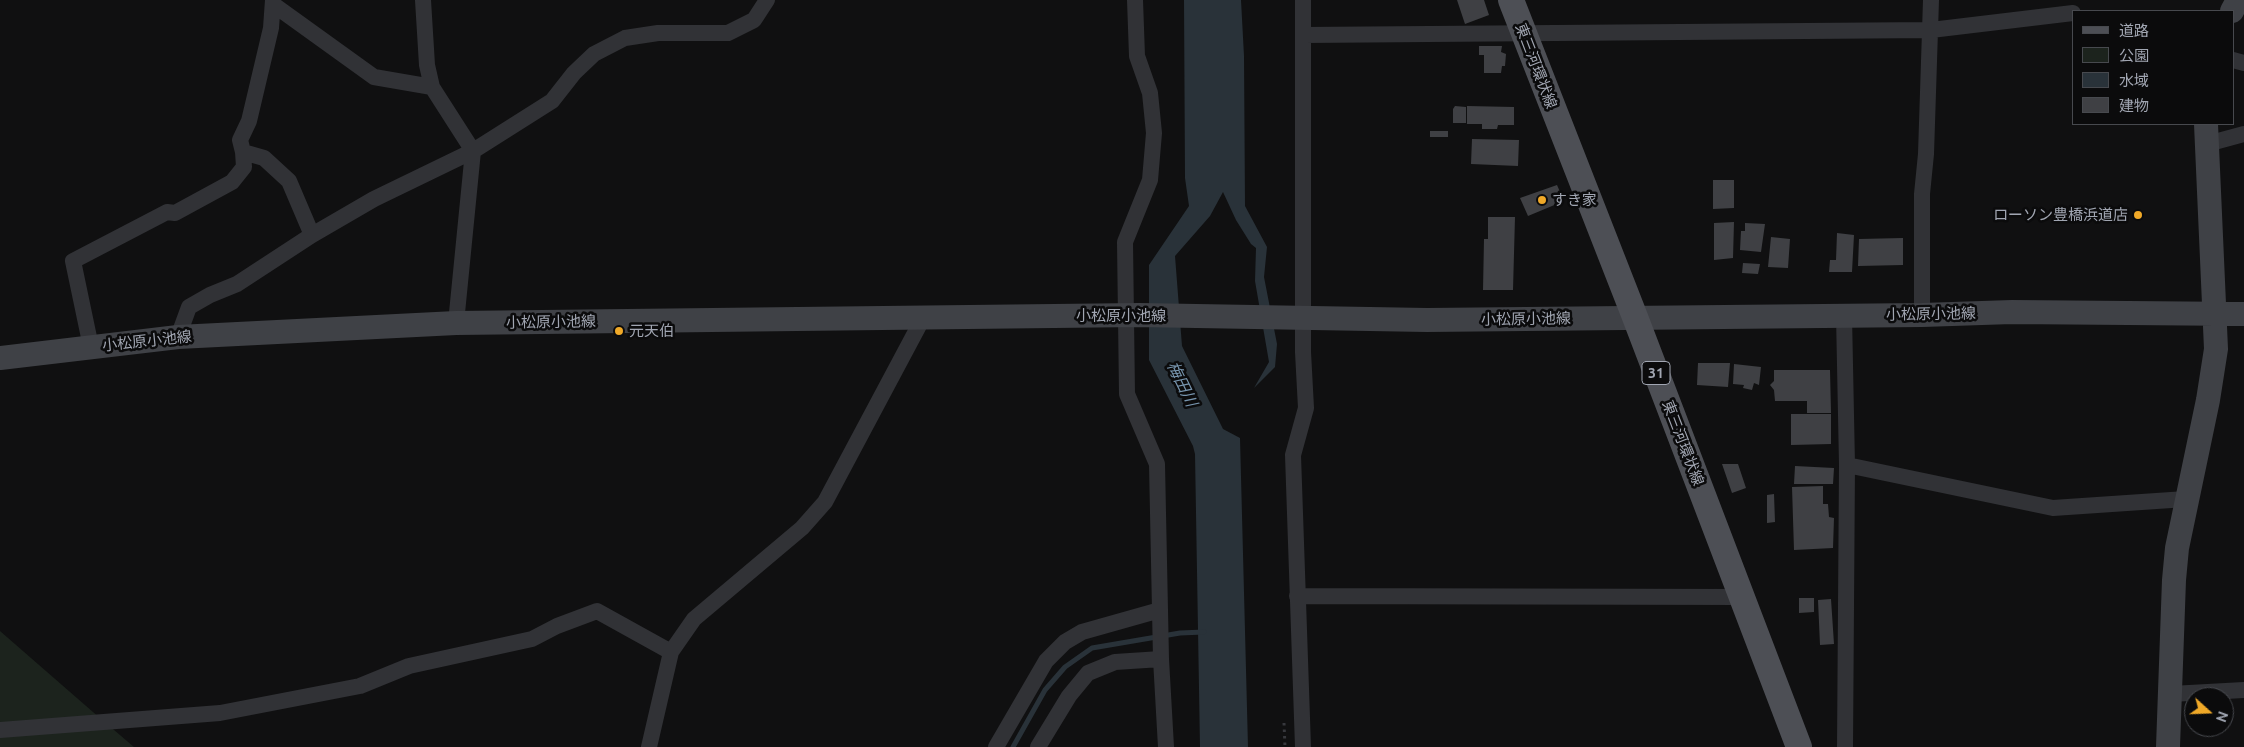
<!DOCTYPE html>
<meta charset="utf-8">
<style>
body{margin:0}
#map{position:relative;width:2244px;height:747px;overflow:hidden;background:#101011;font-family:Ubuntu,"Noto Sans JP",sans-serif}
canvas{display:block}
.legend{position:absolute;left:2072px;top:10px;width:162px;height:115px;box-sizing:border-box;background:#0b0b0c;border:1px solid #47494e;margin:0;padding:6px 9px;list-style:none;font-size:15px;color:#a1a6b2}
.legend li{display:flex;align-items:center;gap:10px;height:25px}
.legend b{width:25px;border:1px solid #47494e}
.north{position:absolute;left:2184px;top:687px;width:50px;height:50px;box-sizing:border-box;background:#0b0b0c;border:1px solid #47494e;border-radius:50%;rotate:110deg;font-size:14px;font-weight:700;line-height:20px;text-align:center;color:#a1a6b2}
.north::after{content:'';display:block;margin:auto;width:18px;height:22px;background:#f0a928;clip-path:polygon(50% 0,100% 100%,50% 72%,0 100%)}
</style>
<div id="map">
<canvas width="2244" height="747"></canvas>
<ul class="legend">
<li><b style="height:6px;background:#4d4f55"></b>道路</li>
<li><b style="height:14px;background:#1c231d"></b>公園</li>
<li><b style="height:14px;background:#293239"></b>水域</li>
<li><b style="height:14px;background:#3f4044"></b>建物</li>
</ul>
<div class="north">N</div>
</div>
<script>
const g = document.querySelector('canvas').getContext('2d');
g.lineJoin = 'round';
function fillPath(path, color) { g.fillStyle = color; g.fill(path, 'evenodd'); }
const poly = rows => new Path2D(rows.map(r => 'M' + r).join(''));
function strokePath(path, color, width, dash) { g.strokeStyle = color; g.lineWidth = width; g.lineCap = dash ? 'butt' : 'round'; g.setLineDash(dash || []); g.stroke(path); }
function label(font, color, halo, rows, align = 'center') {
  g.font = font + ' Ubuntu,"Noto Sans JP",sans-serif'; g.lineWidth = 5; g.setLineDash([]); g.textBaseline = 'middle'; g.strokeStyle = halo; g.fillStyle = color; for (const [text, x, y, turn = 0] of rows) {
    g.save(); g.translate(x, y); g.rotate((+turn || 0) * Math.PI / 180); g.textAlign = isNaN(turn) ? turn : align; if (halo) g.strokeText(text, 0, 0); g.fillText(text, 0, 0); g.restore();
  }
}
fillPath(poly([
 [0,631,93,712,134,747,0,747]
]), '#1c231d');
fillPath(poly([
 [1184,0,1241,0,1244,56,1245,206,1267,247,1264,277,1277,344,1275,367,1254,388,1269,362,1255,281,1256,248,1251,244,1236,220,1223,192,1210,216,1175,256,1182,346,1223,429,1240,438,1248,747,1200,747,1195,454,1193,446,1149,360,1149,265,1189,206,1185,178]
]), '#293239');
strokePath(poly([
 [1013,747,1045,690,1065,667,1092,648,1180,633,1204,632]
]), '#293239', 5);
fillPath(poly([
 [1457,0,1484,0,1489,15,1465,24],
 [1479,46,1502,46,1501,52,1506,54,1505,66,1502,66,1501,73,1484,73,1484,55,1479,55],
 [1455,106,1466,107,1466,123,1453,123,1453,109],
 [1467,106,1514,107,1514,125,1498,125,1497,129,1482,129,1482,124,1467,124],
 [1430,131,1448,131,1448,137,1430,137],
 [1472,139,1519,140,1518,166,1471,164],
 [1713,180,1734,180,1734,208,1713,209],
 [1557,185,1564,201,1528,216,1520,198],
 [1488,217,1515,217,1513,290,1483,290,1484,239,1488,239],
 [1734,222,1733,258,1714,260,1714,223],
 [1745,223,1765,224,1761,252,1740,250,1741,231,1745,231],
 [1837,233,1854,235,1852,272,1829,272,1830,260,1836,260],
 [1771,237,1790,239,1788,268,1768,267],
 [1903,238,1903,265,1858,266,1859,239],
 [1743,263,1760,264,1758,274,1742,273],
 [1698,363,1730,363,1728,387,1697,385],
 [1734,364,1761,367,1759,385,1754,383,1752,390,1743,388,1744,385,1733,384],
 [1774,370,1830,370,1831,413,1807,413,1807,401,1775,401,1774,390,1770,385,1774,381],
 [1791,414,1831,414,1831,444,1791,445],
 [1722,464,1738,464,1746,488,1732,493],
 [1795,466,1834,468,1833,484,1794,484],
 [1823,486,1823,504,1828,504,1829,517,1834,518,1833,548,1794,550,1792,487],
 [1774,494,1775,522,1767,523,1767,495],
 [1799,598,1814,598,1814,612,1799,613],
 [1831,599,1834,644,1820,645,1818,600]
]), '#3f4044');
strokePath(poly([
 [1284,723,1285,747]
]), '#37383d', 3, [2.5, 4]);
strokePath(poly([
 [423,0,427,65,432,87,473,151,456,323],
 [1135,0,1137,56,1150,93,1154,133,1150,180,1125,242,1127,394,1157,464,1161,659,1166,747],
 [274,5,374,77,432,87],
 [1304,35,1931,30,2073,13],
 [2233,60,2244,63],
 [2207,144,2244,134],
 [243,152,264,158,289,181,312,235],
 [1844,315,1847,465,1845,747],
 [1922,315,1922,194,1926,154,1931,0],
 [178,337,189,307,210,295,237,284,312,235,374,199,473,151,552,101,574,73,594,54,625,38,658,33,728,33,754,20,767,0],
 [91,347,73,261,167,212,175,213,232,182,244,167,243,152,240,140,249,121,271,28,273,0],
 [1847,465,2053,508,2186,499],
 [1297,596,1741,597],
 [2171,694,2244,690],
 [0,730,220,713,360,686,409,666,532,639,557,626,597,611,671,652],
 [649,747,671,652,694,619,802,528,825,502,923,318],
 [996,747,1046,661,1065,642,1082,632,1160,610],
 [1038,747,1069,696,1088,673,1115,662,1161,659],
 [1303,747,1293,455,1306,408,1303,352,1303,0]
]), '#313236', 16);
strokePath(poly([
 [2232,11,2238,0],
 [0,358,178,337,456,323,1139,315,1427,320,1922,315,2012,312,2244,314],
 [2168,747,2174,580,2177,548,2208,400,2216,349,2206,124]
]), '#3f4146', 24);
strokePath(poly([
 [1511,0,1635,317,1799,747]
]), '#4d4f55', 26);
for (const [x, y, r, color] of [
 [1542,200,5,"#f0a928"],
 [2138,215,5,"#f0a928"],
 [619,331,5,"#f0a928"]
]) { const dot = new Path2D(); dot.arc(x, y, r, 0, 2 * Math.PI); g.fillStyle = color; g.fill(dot); strokePath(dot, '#0b0b0c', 2); }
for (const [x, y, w] of [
 [1656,373,28]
]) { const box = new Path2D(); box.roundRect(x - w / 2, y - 11.5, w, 23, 4); g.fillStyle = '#0b0b0c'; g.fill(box); strokePath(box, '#a1a6b2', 1); }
label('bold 14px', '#a1a6b2', null, [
 ["31",1656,373]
]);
label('15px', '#a1a6b2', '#0b0b0c', [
 ["東三河環状線",1536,66,69],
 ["小松原小池線",1931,314,-1],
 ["小松原小池線",1121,316],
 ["小松原小池線",1526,319,-1],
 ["小松原小池線",551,322,-1],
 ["小松原小池線",147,341,-6],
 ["東三河環状線",1683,443,69]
]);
label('15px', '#a1a6b2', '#0b0b0c', [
 ["すき家",1552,200],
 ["ローソン豊橋浜道店",2128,215,"right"],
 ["元天伯",629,331]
], 'left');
label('italic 16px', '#7795ae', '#0b0b0c', [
 ["梅田川",1182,384,64]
]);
</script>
